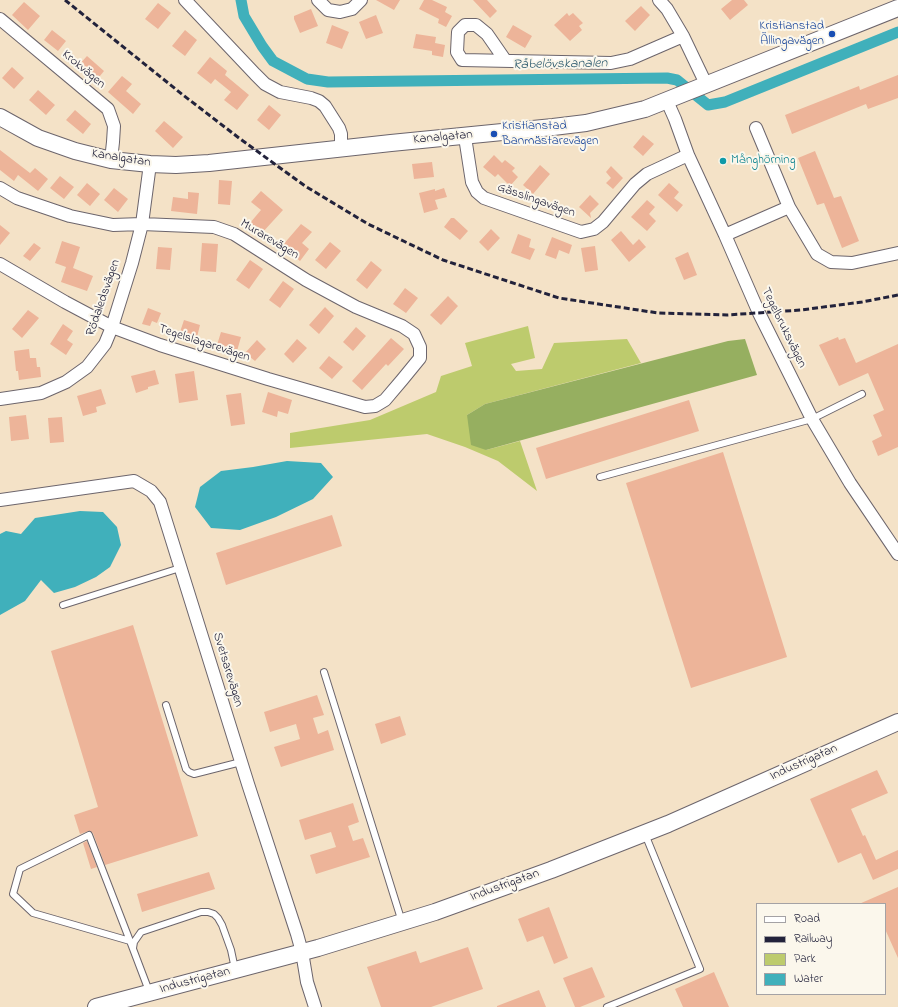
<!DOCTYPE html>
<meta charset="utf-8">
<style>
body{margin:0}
#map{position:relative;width:898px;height:1007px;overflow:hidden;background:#f4e2c7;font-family:"Indie Flower",sans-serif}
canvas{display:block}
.legend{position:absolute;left:756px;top:903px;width:130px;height:92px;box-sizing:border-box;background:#fbf7ec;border:1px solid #a4a2a5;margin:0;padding:5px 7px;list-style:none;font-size:12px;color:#22223b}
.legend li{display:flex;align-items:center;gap:8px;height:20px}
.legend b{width:20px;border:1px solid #a4a2a5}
</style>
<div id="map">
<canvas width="898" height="1007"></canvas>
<ul class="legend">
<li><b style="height:5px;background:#fff"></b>Road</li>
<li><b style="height:5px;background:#22223b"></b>Railway</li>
<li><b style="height:11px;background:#bdcb6d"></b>Park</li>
<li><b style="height:11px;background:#40b0bb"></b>Water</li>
</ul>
</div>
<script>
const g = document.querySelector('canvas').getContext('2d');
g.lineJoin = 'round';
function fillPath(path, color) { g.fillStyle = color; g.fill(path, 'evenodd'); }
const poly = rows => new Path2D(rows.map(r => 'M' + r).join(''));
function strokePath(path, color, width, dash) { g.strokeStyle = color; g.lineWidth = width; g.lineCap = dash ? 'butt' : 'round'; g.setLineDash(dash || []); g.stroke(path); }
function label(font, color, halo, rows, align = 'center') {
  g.font = font + ' "Indie Flower",sans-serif'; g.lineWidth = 4; g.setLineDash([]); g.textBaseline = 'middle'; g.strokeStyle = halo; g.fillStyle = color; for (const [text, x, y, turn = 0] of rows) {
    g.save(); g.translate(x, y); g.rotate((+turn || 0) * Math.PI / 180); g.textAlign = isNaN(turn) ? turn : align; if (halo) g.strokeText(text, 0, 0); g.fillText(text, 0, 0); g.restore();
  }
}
fillPath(poly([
 [528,326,535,358,511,364,516,371,542,369,554,343,627,339,641,363,485,404,467,415,486,450,520,441,537,491,498,461,465,447,427,434,290,448,290,433,370,420,436,392,441,376,472,366,465,343]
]), '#bdcb6d');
fillPath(poly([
 [745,339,757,375,486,450,471,445,467,415,485,404,728,341]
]), '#96af60');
fillPath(poly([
 [287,461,321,463,333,477,313,499,276,517,240,530,211,528,195,507,200,487,221,471,253,467],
 [80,511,103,512,117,527,121,545,110,567,96,577,75,587,54,593,41,580,25,601,0,615,0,534,6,531,21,534,35,518]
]), '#40b0bb');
strokePath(poly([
 [241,0,244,16,262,46,273,61,307,79,328,82,667,78,677,80,708,105,725,102,898,32]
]), '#40b0bb', 11);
fillPath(poly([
 [376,0,400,0,394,10],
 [424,0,432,0,447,7,445,12,452,16,446,27,438,23,439,19,419,9],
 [473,0,487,0,497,11,490,18],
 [732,0,744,0,748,5,730,20,721,9],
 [24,2,40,16,28,30,12,15],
 [158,3,171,13,158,29,145,19],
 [641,6,650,15,635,31,625,21],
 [311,9,318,26,300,33,294,19,294,16],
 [567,13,569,16,573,13,583,23,579,26,582,30,570,41,554,25],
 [376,15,383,33,366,39,359,22],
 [332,25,349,32,342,49,326,43],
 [513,25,532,36,525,48,506,37],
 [52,30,66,41,58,51,44,40],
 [185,30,197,40,185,56,172,46],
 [416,34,436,37,435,43,445,45,443,57,432,55,432,51,413,48],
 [87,56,104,71,95,82,77,67],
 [210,57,227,71,225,75,249,95,237,110,224,100,231,92,215,79,211,84,197,73],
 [12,67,24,78,14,89,2,78],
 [898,75,898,98,868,109,866,104,792,134,785,115,859,86,860,90],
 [122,76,132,84,126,91,141,104,133,114,108,92],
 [38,90,55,105,46,115,29,100],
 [269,105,281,115,269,130,257,120],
 [75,110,91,124,83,134,66,120],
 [164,121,183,137,173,148,155,131],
 [643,135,654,144,643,156,633,147],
 [0,150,30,173,35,168,48,179,38,191,18,175,14,181,0,170],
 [815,151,834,198,841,196,859,241,842,248,824,203,817,205,798,158],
 [494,155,502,163,505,160,515,168,512,171,518,177,510,186,498,174,495,177,483,167],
 [432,162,434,177,414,179,412,164],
 [540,165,550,174,533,194,523,185],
 [611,166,623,178,613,189,606,183,611,178,606,172],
 [60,176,74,187,64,199,50,188],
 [219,180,232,181,230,205,218,204],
 [87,183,100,194,90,206,77,195],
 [669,183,679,192,674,198,683,205,677,212,658,195],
 [114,188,128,199,118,212,104,200],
 [444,188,447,197,435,200,438,209,424,213,419,193,435,189,435,191],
 [261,191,283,210,262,233,250,223,261,210,251,202],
 [188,192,199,193,197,214,171,211,173,197,188,199],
 [590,195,599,204,590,213,591,218,579,207],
 [647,200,655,207,649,214,656,221,647,231,631,217],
 [451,218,454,218,468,231,460,240,444,227],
 [301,224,312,232,302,243,309,249,300,261,282,246],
 [0,225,10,233,0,245],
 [491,229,500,238,488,251,479,242],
 [621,231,633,245,639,239,646,247,629,262,611,240],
 [518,234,531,239,529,247,535,249,530,260,511,253],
 [552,237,572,245,569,254,559,250,556,259,545,255],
 [62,241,80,247,73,268,93,276,87,291,61,282,66,267,55,263],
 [330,242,341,251,326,269,315,260],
 [34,243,41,248,30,261,23,256],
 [202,243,218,244,216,272,200,271],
 [595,246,598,270,585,272,581,248],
 [158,247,172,248,170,270,156,269],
 [688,252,697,275,684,280,675,258],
 [250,260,263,269,249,289,236,280],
 [371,261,382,270,367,289,356,280],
 [283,281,294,289,280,308,269,300],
 [405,288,418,298,406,313,393,304],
 [448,296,458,306,441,325,430,315],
 [325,307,334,316,319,334,309,325],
 [148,308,161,313,157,323,152,321,150,326,142,324],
 [28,310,39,318,22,338,12,329],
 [184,320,200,325,197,337,180,332],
 [63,324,73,331,67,340,73,344,66,355,50,344],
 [356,327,366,336,353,351,343,342],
 [221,332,241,337,237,351,217,345],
 [838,337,839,340,845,338,856,363,898,344,898,447,878,456,872,441,882,436,873,415,884,410,868,373,839,386,819,345],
 [391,338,404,349,388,366,386,364,362,390,352,381],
 [297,339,307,348,293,363,284,354],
 [257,340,266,349,255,361,245,353],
 [29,349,30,358,36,358,37,367,40,367,41,377,19,380,18,371,16,371,14,351],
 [329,356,343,367,332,379,319,368],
 [155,370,159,384,148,387,148,389,136,393,131,376],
 [194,371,198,400,179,403,175,374],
 [101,389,106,404,96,407,97,412,83,416,77,396],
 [268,392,292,400,288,414,278,411,277,417,262,412],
 [241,393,245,424,231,426,226,395],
 [689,400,699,431,546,479,536,448],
 [26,415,29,439,11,441,9,417],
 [62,417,64,442,50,443,48,418],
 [723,452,787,657,691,688,626,483],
 [332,515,342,546,226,585,216,553],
 [133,625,198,836,105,865,93,833,89,831,80,834,74,815,98,807,51,651],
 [317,695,324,715,313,718,318,734,328,730,334,750,281,767,274,747,300,739,296,724,270,732,264,712],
 [400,716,406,735,381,744,375,724],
 [877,770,888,793,851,809,863,836,865,835,876,860,898,850,898,869,873,880,861,853,838,863,810,799],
 [353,803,359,822,348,826,353,841,363,838,370,857,316,874,310,855,336,847,331,832,305,840,299,820],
 [87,841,97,867,91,869,83,843],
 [209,872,215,889,142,912,137,894],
 [898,887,898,958,885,929,885,904,859,904],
 [549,907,568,958,554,964,543,936,527,942,518,919],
 [468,947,483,989,431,1007,381,1007,367,967,416,951,420,963],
 [592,967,605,997,580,1007,575,1007,563,978],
 [714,972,729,1007,683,1007,675,989],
 [539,990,546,1007,497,1007,497,1006]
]), '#edb499');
const service = poly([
 [600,477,812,419,862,394],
 [63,605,180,568],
 [324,672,402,922],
 [166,705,186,769,189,772,194,774,241,762],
 [130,941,33,913,13,894,20,869,89,835,130,941,149,991],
 [133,948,134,942,141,932,201,912,208,912,214,914,218,918,222,925,231,950,235,969],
 [607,1007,700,969,645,834]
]);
const minor = poly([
 [185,0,255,74,265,84,280,92,311,98,319,101,325,106,339,128,341,134,341,148],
 [318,0,328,10,340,12,352,9,361,0],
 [659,0,667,9,683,36,706,84],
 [0,19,108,109,114,126,113,142,111,160],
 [505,60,487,34,476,25,465,25,458,32,457,52,462,60,611,63,630,59,683,36],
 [667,101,675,119,688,155,725,235,759,313,812,419,850,483,898,554],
 [756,128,789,207,817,254,831,262,852,263,898,253],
 [465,137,472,182,477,192,484,198,581,232,594,229,603,222,635,184,647,174,688,155],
 [0,188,17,198,70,216,113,225,142,224,214,227,234,234,306,280,356,307,402,326,414,334,420,347,420,358,402,380,385,400,375,406,365,407,268,379,160,345,112,327,65,302,0,264],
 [725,235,789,207],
 [0,399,41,393,66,382,87,367,105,344,112,327,132,263,142,224,150,164],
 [0,500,134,481,151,491,160,502,248,784,297,934,302,952,307,982,315,1007]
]);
const tertiary = poly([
 [0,117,38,138,75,151,111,160,150,164,176,165,209,163,391,143,553,127,586,123,645,109,898,8],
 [96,1007,318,948,435,912,551,870,668,824,898,722]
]);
strokePath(service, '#6c656c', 8);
strokePath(minor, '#6c656c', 14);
strokePath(tertiary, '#6c656c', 18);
strokePath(service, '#fff', 6);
strokePath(minor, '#fff', 12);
strokePath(tertiary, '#fff', 16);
strokePath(poly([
 [65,0,183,95,239,138,305,186,368,224,443,260,559,298,658,313,727,315,801,310,862,302,898,295]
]), '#22223b', 3, [6, 3]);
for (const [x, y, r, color] of [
 [832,34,4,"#1a4fb4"],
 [494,134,4,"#1a4fb4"],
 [723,161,4,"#0f9aa8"]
]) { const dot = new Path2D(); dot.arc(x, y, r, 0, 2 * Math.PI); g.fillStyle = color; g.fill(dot); strokePath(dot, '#fbf7ec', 1.5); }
label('13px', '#164399', '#fbf7ec', [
 ["Kristianstad",824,27],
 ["Ällingavägen",824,42],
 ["Kristianstad",502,127,"left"],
 ["Banmästarevägen",502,142,"left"]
], 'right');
label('13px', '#22223b', '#fbf7ec', [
 ["Krokvägen",83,70,40],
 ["Kanalgatan",443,138,-5],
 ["Kanalgatan",121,159,9],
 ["Gässlingavägen",536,201,19],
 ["Murarevägen",269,240,31],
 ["Rödaledsvägen",104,298,-71],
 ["Tegelbruksvägen",783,328,64],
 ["Tegelslagarevägen",204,344,18],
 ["Svetsarevägen",227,670,73],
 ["Industrigatan",804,763,-24],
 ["Industrigatan",505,886,-20],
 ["Industrigatan",195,981,-15]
]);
label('13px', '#0d838f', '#fbf7ec', [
 ["Månghörning",731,161]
], 'left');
label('italic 14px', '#2e5b6e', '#fbf7ec', [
 ["Råbelövskanalen",560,65,-1]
]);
</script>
